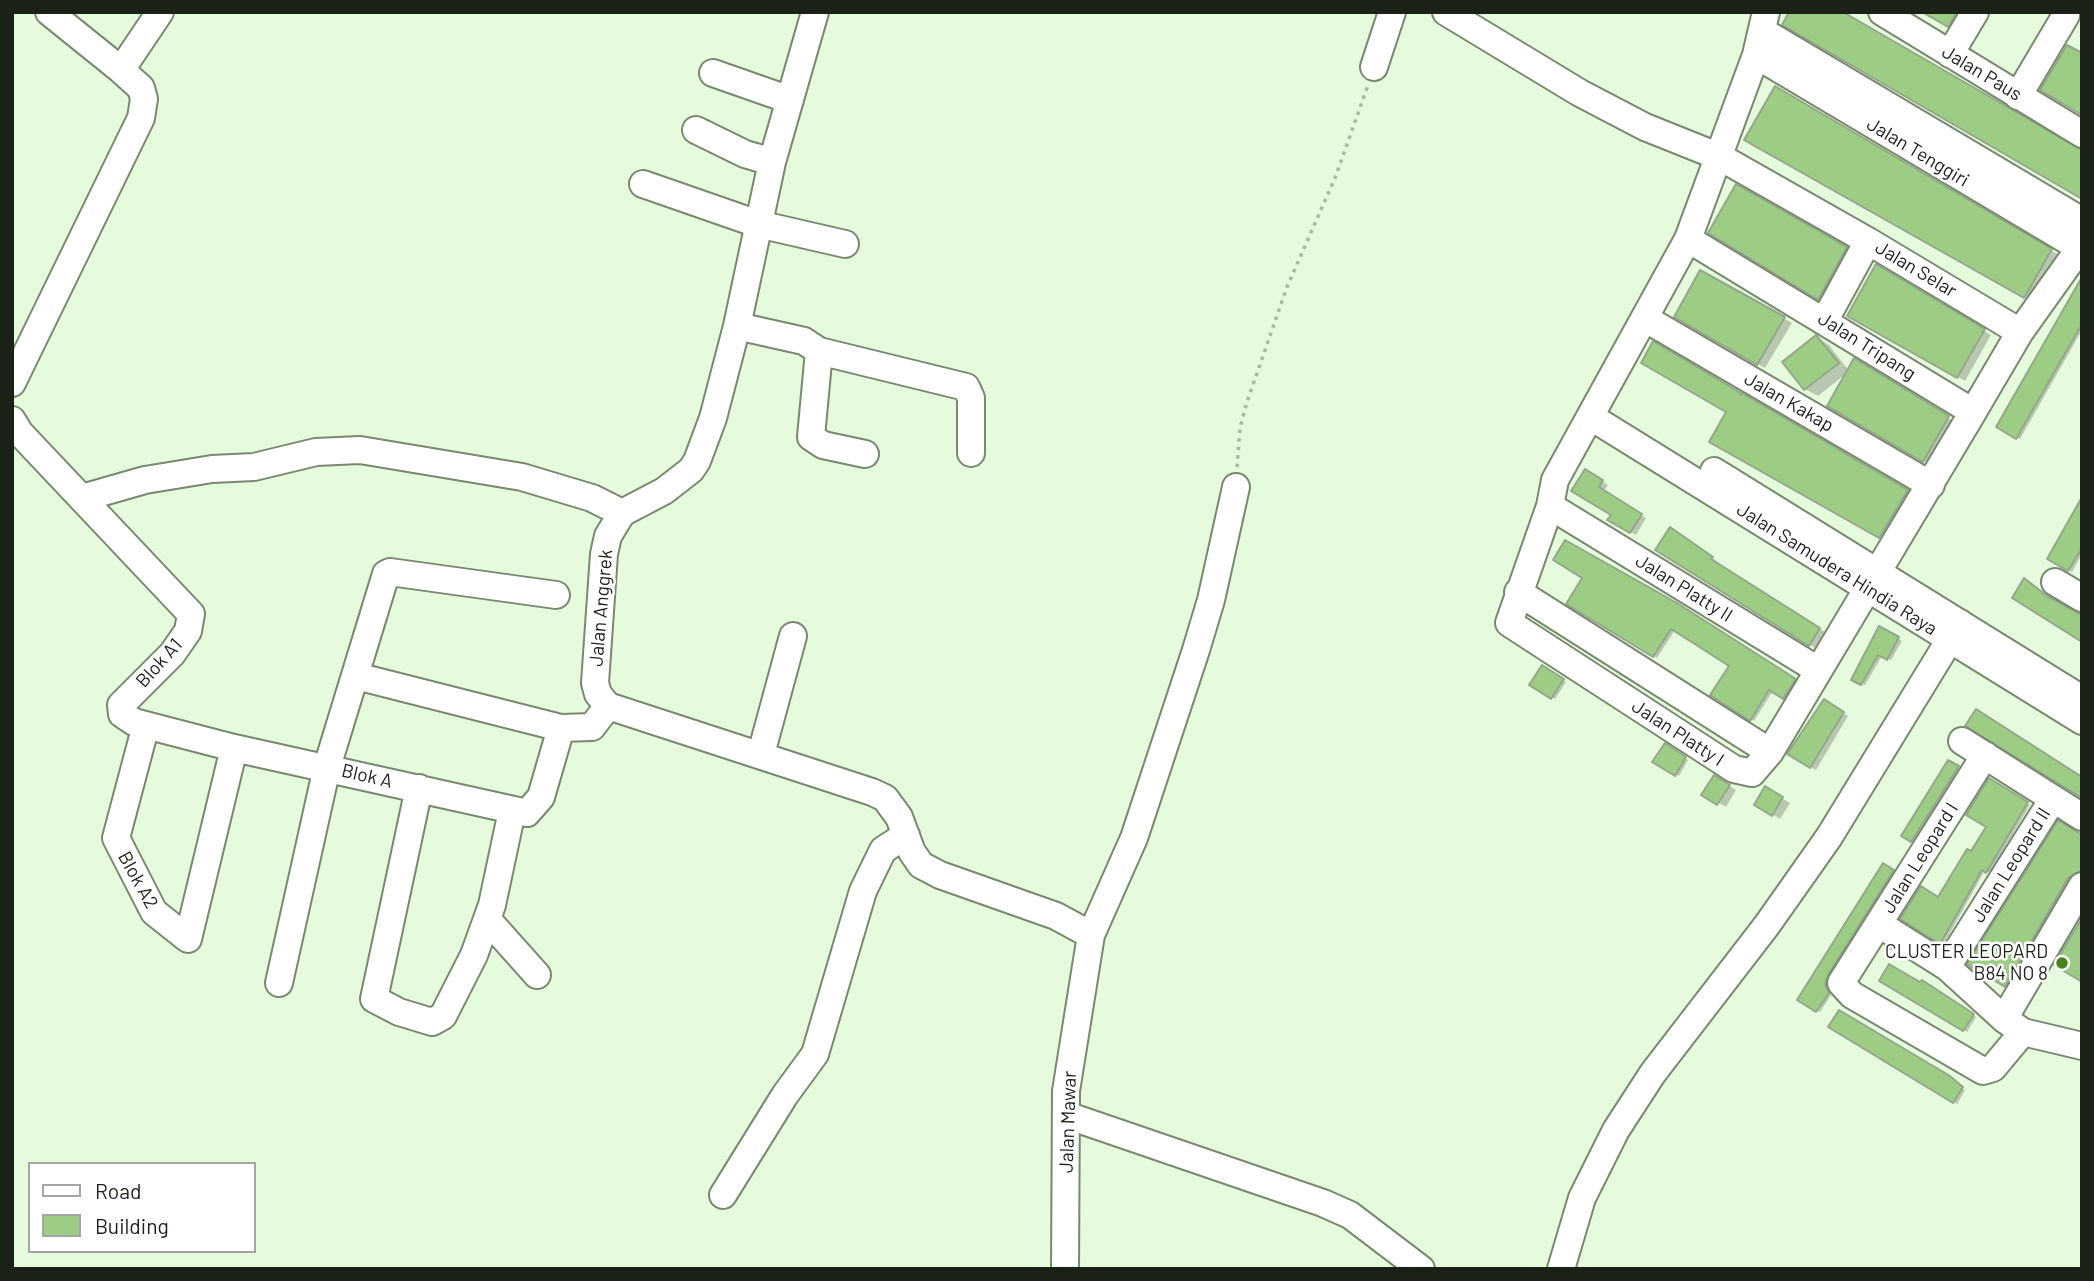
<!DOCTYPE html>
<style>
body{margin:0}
#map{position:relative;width:2094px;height:1281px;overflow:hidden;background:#e6fadd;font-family:Barlow,sans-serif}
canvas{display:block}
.frame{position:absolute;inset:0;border:14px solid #1a2117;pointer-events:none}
.legend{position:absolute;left:28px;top:1162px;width:228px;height:91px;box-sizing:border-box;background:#fff;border:2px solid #a3a6a2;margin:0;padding:9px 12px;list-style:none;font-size:21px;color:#1a2117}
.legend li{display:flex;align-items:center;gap:14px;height:35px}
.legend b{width:35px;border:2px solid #a3a6a2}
</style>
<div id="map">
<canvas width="2094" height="1281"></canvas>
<div class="frame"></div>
<ul class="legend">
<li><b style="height:9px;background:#fff"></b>Road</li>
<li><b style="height:19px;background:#9dcd84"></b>Building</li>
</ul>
</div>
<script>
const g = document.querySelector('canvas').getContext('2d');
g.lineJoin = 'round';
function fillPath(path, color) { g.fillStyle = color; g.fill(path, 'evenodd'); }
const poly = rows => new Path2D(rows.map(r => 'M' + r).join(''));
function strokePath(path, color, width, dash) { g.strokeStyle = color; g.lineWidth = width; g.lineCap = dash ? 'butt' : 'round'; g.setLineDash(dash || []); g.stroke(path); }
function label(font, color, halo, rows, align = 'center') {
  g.font = font + ' Barlow,sans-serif'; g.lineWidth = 5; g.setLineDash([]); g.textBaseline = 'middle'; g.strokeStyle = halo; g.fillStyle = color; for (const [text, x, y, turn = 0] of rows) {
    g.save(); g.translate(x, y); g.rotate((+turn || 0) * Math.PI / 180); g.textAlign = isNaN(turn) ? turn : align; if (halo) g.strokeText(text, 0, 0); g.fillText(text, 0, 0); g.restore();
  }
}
fillPath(poly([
 [1925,12,1967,12,1956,30],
 [1776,89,2059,255,2033,301,1747,140],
 [1737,187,1854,253,1827,302,1711,232],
 [1877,267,1991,335,1965,381,1849,315],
 [1701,272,1792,323,1765,368,1676,316],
 [2082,279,2082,330,2020,439,1998,427],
 [1816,337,1829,345,1849,371,1855,361,1955,422,1931,465,1829,406,1848,372,1818,396,1805,389,1784,362],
 [1654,344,1915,496,1888,541,1712,442,1729,412],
 [1586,471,1608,485,1603,492,1646,518,1636,535,1610,519,1613,514],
 [2082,502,2082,554,2072,572,2050,559],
 [1676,533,1718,562,1716,564,1825,632,1815,648,1658,550],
 [1568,603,1681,607,1798,682,1787,700,1773,691,1754,721,1713,695,1731,665,1675,630,1657,658],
 [1879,628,1902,641,1891,660,1882,656,1865,685,1853,679],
 [1542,668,1566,682,1555,699,1532,685],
 [1825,702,1848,716,1816,770,1790,754],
 [1665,745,1688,760,1679,776,1655,762],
 [1949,762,1961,770,1915,843,1904,836],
 [1715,777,1736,790,1726,807,1704,794],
 [1990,780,2030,805,1990,873,1985,870,1944,944,1903,918,1938,899,1972,853,1988,826],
 [1766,789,1790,803,1780,819,1756,804],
 [2078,834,2082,834,2082,873,2072,880,2009,987,1989,975,1984,976],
 [1884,865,1896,873,1831,977,1828,986,1831,995,1820,1012,1799,1000],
 [1881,980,1925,984,1976,1017,1967,1032],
 [1839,1013,1965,1090,1957,1104,1831,1027]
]), '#0003');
const building = poly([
 [1789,12,1843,12,2082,150,2082,199,1782,25,1789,12],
 [1922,12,1957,12,1948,27,1922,12],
 [2067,45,2082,53,2082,115,2040,90,2067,45],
 [1775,86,2052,249,2024,298,1744,140,1775,86],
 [1736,184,1847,247,1818,300,1708,233,1736,184],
 [1876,264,1985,329,1957,378,1847,316,1876,264],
 [1700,270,1785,317,1757,365,1674,317,1700,270],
 [2082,277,2082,324,2016,439,1996,427,2082,277],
 [1816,335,1839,363,1804,390,1782,362,1816,335],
 [1653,341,1741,393,1740,395,1742,393,1908,490,1879,538,1709,442,1726,412,1641,363,1653,341],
 [1854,358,1949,416,1923,462,1827,406,1854,358],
 [1585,469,1603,480,1599,487,1642,514,1630,533,1607,520,1611,515,1571,491,1585,469],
 [2082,497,2082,548,2068,571,2047,559,2082,497],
 [1670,527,1713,557,1711,559,1820,628,1809,646,1655,550,1670,527],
 [1565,540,1677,603,1796,679,1783,699,1769,690,1750,721,1710,695,1729,666,1701,648,1671,629,1653,657,1566,604,1582,578,1553,560,1565,540],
 [2024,578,2047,596,2082,615,2082,642,2012,598,2024,578],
 [1879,626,1899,637,1887,660,1878,655,1861,685,1851,680,1879,626],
 [1542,665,1564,679,1551,699,1529,685,1542,665],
 [1824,699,1844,712,1810,768,1787,754,1824,699],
 [1976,709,2082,777,2082,798,1965,726,1976,709],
 [1665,743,1686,757,1675,776,1652,762,1665,743],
 [1948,760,1959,766,1911,842,1901,836,1948,760],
 [1714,775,1730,785,1717,805,1701,795,1714,775],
 [1989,778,2028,802,1986,873,1982,870,1940,944,1900,919,1921,886,1938,897,1967,849,1971,851,1986,827,1966,815,1989,778],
 [1765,786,1783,797,1772,816,1754,805,1765,786],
 [2058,820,2082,835,2082,870,2068,878,2005,987,1985,975,1983,977,1967,964,2058,820],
 [1883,863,1894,870,1828,975,1825,984,1829,993,1816,1012,1797,1000,1883,863],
 [2082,918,2082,982,2054,965,2082,918],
 [1889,964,1920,982,1922,980,1974,1014,1963,1031,1879,981,1889,964],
 [1839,1010,1950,1076,1963,1087,1953,1103,1828,1027,1839,1010]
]);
fillPath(building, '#9dcd84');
strokePath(building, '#94a68b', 2);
const minor = poly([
 [49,12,121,70,160,12],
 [815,12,772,162,737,326,713,418,697,461,691,470,664,491,622,513,608,536,604,554,595,683,598,694,608,706,872,792,885,798,899,817,912,852,921,865,940,875,1056,916,1091,935],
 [1446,12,1580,93,1645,127,1720,157,1868,241,2020,332,2082,245],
 [1882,12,2082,134],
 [1762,31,2082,221],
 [1950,54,1975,12],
 [1756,55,2082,249],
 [1374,67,1392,12],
 [713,73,790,100],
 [2018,96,2066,15],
 [696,130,745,154,772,162],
 [643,184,758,224,845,244],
 [1688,239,1973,412,1770,752,1752,773,1734,769,1509,623,1550,506,1555,480,1688,239,1756,55,1766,12],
 [1646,319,1931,485],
 [1825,320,1868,241],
 [737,326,804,341,819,351,811,437,823,445,865,454],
 [819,351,966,387,971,398,971,453],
 [12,383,141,118,144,99,141,88,121,70],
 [1973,412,2020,332],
 [1591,417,2082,721],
 [12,420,20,433,191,614,188,631,172,654,121,705,122,714,134,722,234,748,527,813,541,797,561,728],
 [1714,471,2082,699],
 [82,498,145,480,212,469,254,467,316,452,360,450,522,477,592,498,622,513],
 [1550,506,1818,670],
 [2055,582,2082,598],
 [1518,592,1770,752],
 [356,676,561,728,592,727,608,706],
 [146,725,116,838,154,912,188,939,234,748],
 [1962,741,2082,817],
 [761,754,793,636],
 [1985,755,1841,983,1852,995,1983,1071,1993,1068,2023,1032],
 [419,788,374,999,399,1012,432,1022,443,1016,474,955,492,905,512,811],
 [487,919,537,975],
 [1879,924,1947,967,2004,1019,2023,1032,2082,1046],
 [1947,967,2053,799],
 [279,983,327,767,386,574,390,572,556,595],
 [2004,1019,2082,886],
 [1066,1115,1323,1203,1350,1215,1421,1269],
 [723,1195,785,1095,815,1054,863,891,883,850,906,835],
 [1065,1269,1066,1091,1091,935,1134,838,1196,650,1211,600,1236,487],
 [1561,1269,1582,1198,1616,1130,1653,1073,1767,925,1829,837,1960,623]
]);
strokePath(minor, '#78896f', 30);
strokePath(poly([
 [1237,467,1240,428,1247,402,1287,287,1335,178,1368,85]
]), '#a8b8a1', 3.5, [3.5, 5]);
strokePath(minor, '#fff', 26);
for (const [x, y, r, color] of [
 [2062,963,7,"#47821d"]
]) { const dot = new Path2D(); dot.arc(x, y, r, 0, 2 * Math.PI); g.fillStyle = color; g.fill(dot); strokePath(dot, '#fff', 2.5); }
label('19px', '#1a2117', '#fff', [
 ["Jalan Paus",1982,73,31],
 ["Jalan Tenggiri",1918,152,31],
 ["Jalan Selar",1916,269,31],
 ["Jalan Tripang",1867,346,32],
 ["Jalan Kakap",1789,402,30],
 ["Jalan Samudera Hindia Raya",1837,569,32],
 ["Jalan Platty II",1684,588,32],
 ["Jalan Anggrek",601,608,-85],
 ["Blok A1",159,663,-48],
 ["Jalan Platty I",1678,733,33],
 ["Blok A",367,776,13],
 ["Jalan Leopard I",1920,858,-58],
 ["Jalan Leopard II",2011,865,-58],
 ["Blok A2",138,880,61],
 ["Jalan Mawar",1068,1122,-88]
]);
label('19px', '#1a2117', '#fff', [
 ["CLUSTER LEOPARD",2048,952],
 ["B84 NO 8",2048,974]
], 'right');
</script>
